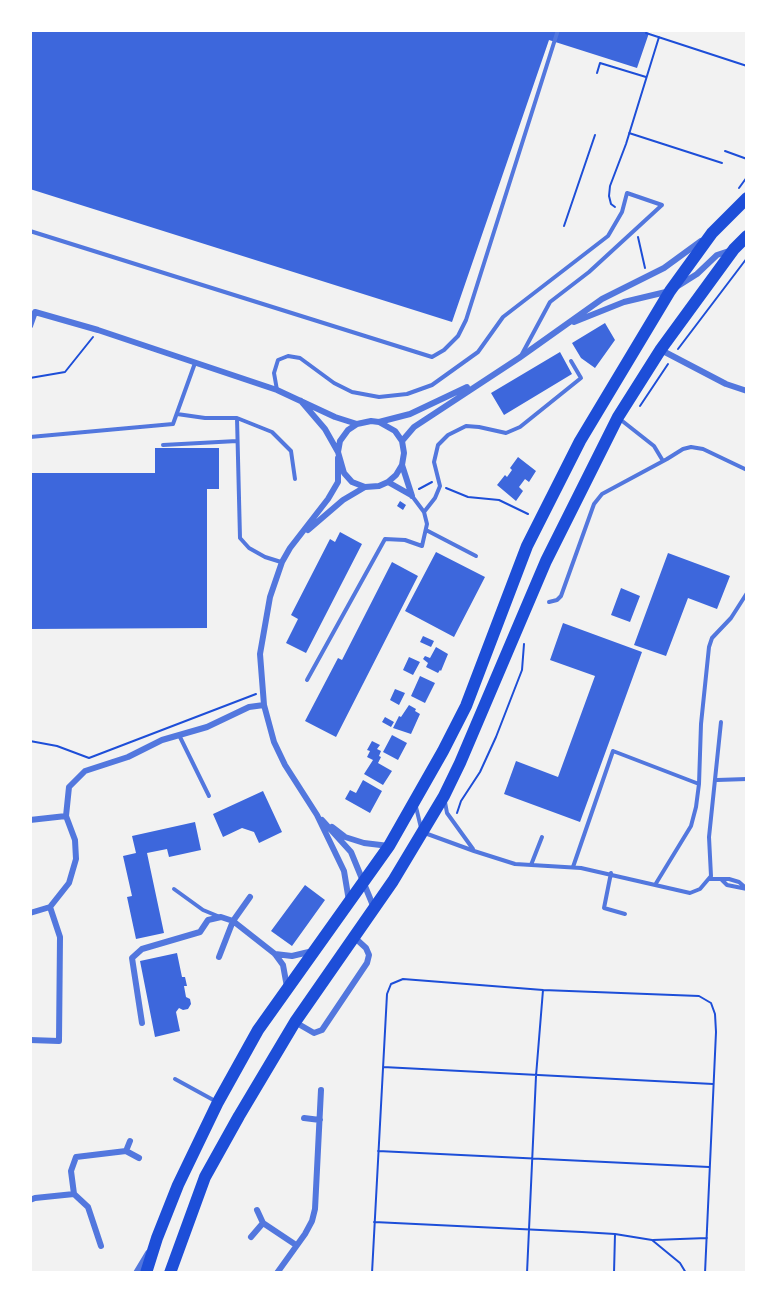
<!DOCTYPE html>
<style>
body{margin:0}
#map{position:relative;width:777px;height:1303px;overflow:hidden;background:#f2f2f2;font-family:Georgia,serif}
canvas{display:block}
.frame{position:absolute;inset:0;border:32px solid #fff;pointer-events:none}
</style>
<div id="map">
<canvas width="777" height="1303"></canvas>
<div class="frame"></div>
</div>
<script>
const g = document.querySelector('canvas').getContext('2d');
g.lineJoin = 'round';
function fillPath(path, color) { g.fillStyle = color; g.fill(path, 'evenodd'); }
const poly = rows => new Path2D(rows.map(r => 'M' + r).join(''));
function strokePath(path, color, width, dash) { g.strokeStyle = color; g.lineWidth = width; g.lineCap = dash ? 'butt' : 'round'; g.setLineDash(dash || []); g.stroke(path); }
fillPath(poly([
 [30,30,639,30,649,33,637,68,549,40,452,322,30,189],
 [605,323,615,340,595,368,581,358,572,343],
 [560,352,572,374,504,415,491,393],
 [155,448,219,448,219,489,207,489,207,628,30,629,30,473,155,473],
 [518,457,536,471,529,482,525,479,519,487,523,491,516,501,497,485,505,475,507,477,512,470,510,468],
 [400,501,406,505,403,510,397,506],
 [340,532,362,544,306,653,286,643,298,619,291,615,330,539,335,542],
 [436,552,485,577,454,637,405,611],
 [668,553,730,576,717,609,688,598,666,656,634,645],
 [392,562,418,576,336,737,305,721,338,658,342,660],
 [621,588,640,596,630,622,611,615],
 [563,623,642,652,580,822,504,794,516,761,558,777,595,676,550,660],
 [423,636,434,641,431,647,420,642],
 [436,647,448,654,441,671,440,670,438,673,426,667,428,663,423,659,425,656,430,658],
 [409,657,420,662,413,675,403,670],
 [420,676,435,683,425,703,411,696],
 [395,689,405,693,399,705,390,700],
 [409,705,416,709,415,711,420,714,411,734,393,728,399,716,401,717],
 [385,717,394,722,391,727,382,722],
 [392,735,407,743,398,760,383,752],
 [372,741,380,745,377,749,381,751,379,756,381,757,378,763,392,771,383,785,364,774,373,760,367,757,370,751,367,750],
 [363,780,382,791,370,813,345,799,350,790,356,793],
 [263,791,282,832,259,843,254,832,242,828,223,837,213,814],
 [195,822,201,850,169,857,167,849,147,853,164,933,136,939,127,897,132,896,123,856,136,853,132,836],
 [305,885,325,900,292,946,271,931],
 [177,953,182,977,185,977,187,986,184,986,186,997,190,999,191,1004,188,1009,183,1010,179,1008,176,1012,180,1031,155,1037,140,961]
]), '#3d67dc');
strokePath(poly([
 [646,33,747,66],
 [597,73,600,63,646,77],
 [629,133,722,163],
 [725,151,747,159],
 [739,188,747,177],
 [615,207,611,204,609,196,610,186,626,144,659,37],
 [564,226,595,135],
 [638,237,645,268],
 [678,349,747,258],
 [30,378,65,372,93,337],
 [640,406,668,364],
 [446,488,468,497,499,500,528,514],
 [419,489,432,482],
 [30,741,57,746,89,758,256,694],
 [457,813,461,801,480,772,496,737,522,670,524,644],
 [383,1067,713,1084],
 [378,1151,709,1167],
 [374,1222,582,1232,615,1234,652,1240,680,1263,686,1273],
 [653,1240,707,1238],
 [372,1273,387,994,391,984,403,979,543,990,699,996,711,1003,715,1014,716,1032,705,1273],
 [527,1273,536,1076,543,990],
 [614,1273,615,1234]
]), '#1d4ed8', 2);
strokePath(poly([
 [30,231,432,357,444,350,458,336,466,320,558,30],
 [277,390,274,373,278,360,288,356,300,358,334,383,352,392,379,397,407,394,432,385,478,352,503,317,608,236,622,212,627,193,662,205,589,272,550,302,522,354],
 [177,414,205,418,237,418,272,432,291,451,295,479],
 [237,418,240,538,249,548,265,557,281,562],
 [621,420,654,446,663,461],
 [30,437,173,424,195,363],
 [163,445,237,441],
 [424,512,435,498,440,486,434,462,438,445,448,435,466,426,479,427,506,433,520,427,581,378,571,361],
 [426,530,476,556],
 [549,602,557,600,561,596,594,504,602,494,667,459,683,449,691,447,703,449,747,470],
 [307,680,385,539,405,540,422,546,427,524,424,512,412,496],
 [179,735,209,796],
 [717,780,747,779],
 [445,802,447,813,473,849],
 [416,807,422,832,474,851,515,864,581,868,690,893,700,889,711,876,709,837,721,722],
 [531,865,542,837],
 [573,867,613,751,699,784],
 [611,873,604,908,625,914],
 [709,879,729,879,739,882,747,889],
 [721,879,727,885,747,889],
 [655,885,691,826,696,807,699,784,701,724,709,647,712,638,731,618,747,593],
 [174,889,203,910,220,917],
 [175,1079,217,1102]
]), '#5277de', 4);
strokePath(poly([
 [574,322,624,302,670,291,697,274,717,255,732,250],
 [30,326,35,312,98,330,277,390,335,417,357,424],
 [661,350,726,384,747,391],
 [301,401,325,429,338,452],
 [379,422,410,414,467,387],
 [402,441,414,427,519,358,602,299,664,268,701,241],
 [338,458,338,482,328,499,290,548,282,562,270,597,260,654,264,705,274,742,285,765,317,815,344,871,349,901],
 [402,465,412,496],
 [388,482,411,495],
 [308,530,343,500,365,487,379,486,388,482,396,475,402,465,404,453,402,441,395,431,379,422,371,421,357,424,348,430,340,441,338,452,344,473,352,482,365,487],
 [30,820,66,816],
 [322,820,351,852,374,908],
 [332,827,345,837,364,843,389,846],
 [50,907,69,883,76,859,75,840,66,816,69,787,85,771,128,757,162,740,207,727,249,707,264,705],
 [30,913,50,907],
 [275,954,292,956,313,951],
 [219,957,233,921,250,897],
 [295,1022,314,1033,322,1030,367,963,369,955,366,948,354,937],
 [142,1023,132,958,142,949,200,932,208,920,221,917,233,921,275,954,283,965,287,987],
 [30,1040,59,1041,60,937,50,907],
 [304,1118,320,1120],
 [126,1151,139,1158],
 [74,1194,88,1207,101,1246],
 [30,1200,35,1198,74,1194,71,1171,76,1157,126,1151,130,1141],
 [263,1223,296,1245],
 [251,1237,263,1223,257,1210],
 [136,1273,148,1253],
 [277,1273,305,1234,312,1221,315,1209,321,1090]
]), '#5277de', 6);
strokePath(poly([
 [146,1273,157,1238,178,1185,218,1102,258,1030,389,846,443,751,466,706,527,546,580,441,670,291,712,233,747,198],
 [170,1273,205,1177,239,1116,295,1022,393,881,444,796,460,763,546,561,618,417,661,349,734,249,747,236]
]), '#1d4ed8', 12);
</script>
